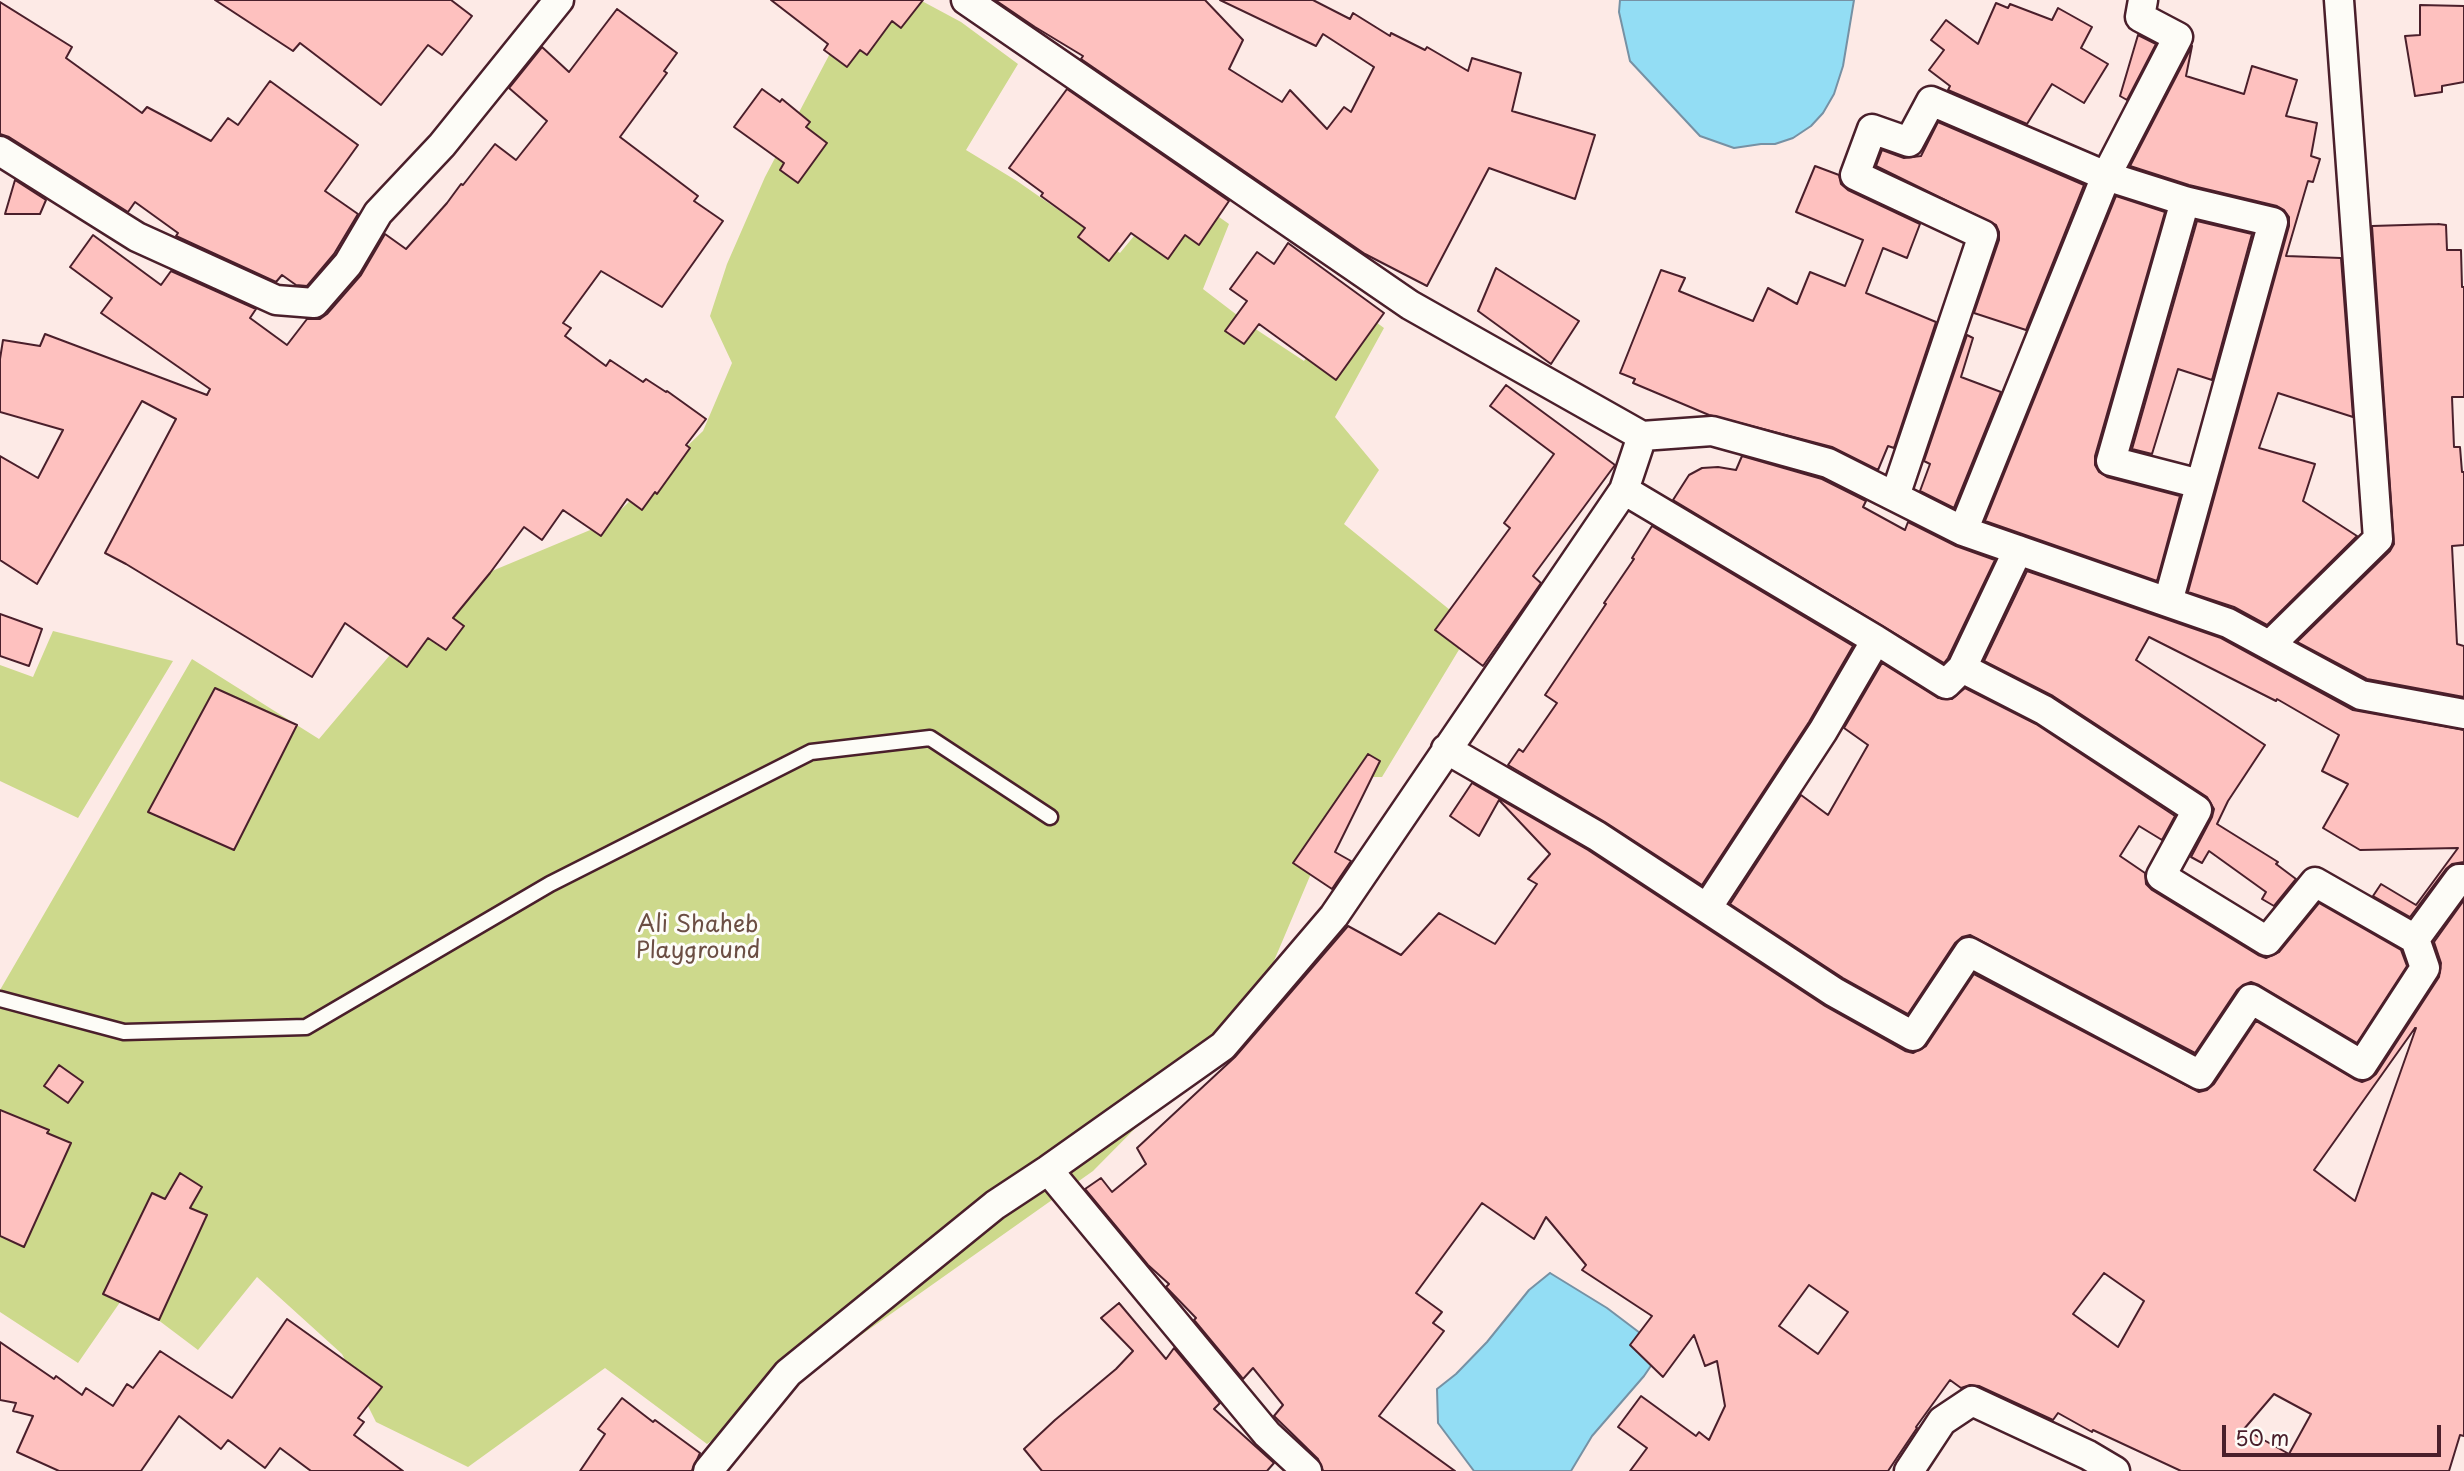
<!DOCTYPE html>
<style>
body{margin:0}
#map{position:relative;width:2464px;height:1471px;overflow:hidden;background:#fdeae6;font-family:"Playpen Sans",sans-serif}
canvas{display:block}
.scale{position:absolute;left:2222px;top:1425px;width:219px;height:32px;box-sizing:border-box;border:4px solid #4a1f2b;border-top:0;padding-left:9px;font-size:21px;line-height:24px;white-space:nowrap;color:#4a1f2b;-webkit-text-stroke:5px #fdfcf7;paint-order:stroke}
</style>
<div id="map">
<canvas width="2464" height="1471"></canvas>
<div class="scale">50 m</div>
</div>
<script>
const g = document.querySelector('canvas').getContext('2d');
g.lineJoin = 'round';
function fillPath(path, color) { g.fillStyle = color; g.fill(path, 'evenodd'); }
const poly = rows => new Path2D(rows.map(r => 'M' + r).join(''));
function strokePath(path, color, width, dash) { g.strokeStyle = color; g.lineWidth = width; g.lineCap = dash ? 'butt' : 'round'; g.setLineDash(dash || []); g.stroke(path); }
function label(font, color, halo, rows, align = 'center') {
  g.font = font + ' "Playpen Sans",sans-serif'; g.lineWidth = 6; g.setLineDash([]); g.textBaseline = 'middle'; g.strokeStyle = halo; g.fillStyle = color; for (const [text, x, y, turn = 0] of rows) {
    g.save(); g.translate(x, y); g.rotate((+turn || 0) * Math.PI / 180); g.textAlign = isNaN(turn) ? turn : align; if (halo) g.strokeText(text, 0, 0); g.fillText(text, 0, 0); g.restore();
  }
}
fillPath(poly([
 [920,0,961,22,1018,64,966,150,1017,181,1120,253,1175,186,1229,224,1203,289,1254,328,1304,361,1345,299,1384,328,1335,417,1379,470,1344,524,1450,610,1460,648,1382,777,1352,777,1254,1008,1093,1171,707,1444,605,1368,468,1467,376,1422,342,1354,257,1277,198,1350,125,1295,78,1363,0,1312,0,990,192,659,319,739,444,591,607,523,703,431,732,363,710,316,727,264,765,177,836,42],
 [53,631,173,661,78,818,0,781,0,665,33,677]
]), '#cdd98c');
const water = poly([
 [1620,0,1854,0,1843,66,1834,94,1823,113,1811,126,1793,138,1775,144,1761,144,1734,148,1700,136,1630,61,1619,12,1620,0],
 [1550,1273,1607,1308,1640,1333,1659,1354,1644,1376,1592,1436,1571,1471,1474,1471,1438,1423,1437,1389,1456,1374,1487,1342,1529,1290,1550,1273]
]);
fillPath(water, '#93ddf4');
strokePath(water, '#7691a4', 2);
const building = poly([
 [215,0,451,0,472,16,442,55,428,45,381,105,300,43,293,51,215,0],
 [771,0,923,0,901,28,892,21,867,55,860,50,847,67,824,50,828,44,771,0],
 [995,0,1205,0,1243,40,1229,69,1282,102,1290,90,1327,129,1344,107,1351,112,1374,67,1323,34,1316,46,1220,0,1313,0,1350,19,1353,13,1390,36,1391,33,1425,50,1427,47,1468,71,1472,58,1521,73,1512,111,1595,135,1575,199,1489,168,1427,286,1365,254,1081,59,1083,56,1035,27,995,0],
 [0,2,72,47,66,58,142,113,147,107,211,141,228,118,238,125,270,81,358,145,325,191,358,214,334,254,307,286,296,285,282,275,276,282,176,236,178,233,135,202,128,212,9,137,0,134,0,2],
 [1996,3,2008,8,2010,4,2052,20,2058,8,2092,27,2081,48,2108,64,2084,103,2052,84,2027,124,1948,90,1950,86,1929,70,1944,50,1931,40,1946,20,1978,44,1996,3],
 [2420,5,2464,6,2464,82,2442,86,2442,92,2415,96,2405,36,2420,35,2420,5],
 [617,9,677,53,664,71,667,73,620,137,698,196,694,201,723,221,662,307,601,271,563,323,571,328,565,336,606,366,610,360,643,382,646,379,666,392,667,391,706,419,686,445,690,448,657,494,655,492,642,510,627,499,601,536,563,510,542,540,524,527,490,573,453,618,464,626,446,650,428,638,407,667,345,623,312,677,126,564,105,553,176,419,142,401,37,584,0,560,0,456,38,478,63,430,0,412,0,359,3,340,40,346,45,334,207,395,210,389,101,313,112,298,70,267,93,235,161,285,171,271,256,309,250,318,287,345,307,319,320,319,327,314,361,275,385,234,406,249,447,203,461,184,463,185,495,144,516,160,547,121,509,88,542,47,569,72,617,9],
 [2138,35,2156,44,2127,100,2120,96,2138,35],
 [2192,46,2186,76,2244,94,2252,66,2297,80,2286,116,2317,123,2311,156,2320,159,2313,182,2308,181,2286,256,2341,258,2353,417,2278,393,2259,448,2315,464,2303,501,2357,536,2267,625,2234,607,2188,592,2289,226,2289,217,2284,210,2277,206,2189,185,2130,166,2192,46],
 [762,89,780,102,782,99,810,122,806,127,827,143,798,183,780,170,784,163,734,127,762,89],
 [1067,89,1229,201,1199,245,1185,235,1168,259,1131,233,1109,261,1078,237,1085,228,1041,196,1043,193,1009,168,1067,89],
 [1938,122,2084,185,2026,330,1974,313,1999,240,1999,232,1996,225,1876,166,1882,150,1904,158,1921,156,1938,122],
 [1815,166,1839,175,1841,184,1848,190,1920,224,1907,258,1883,248,1866,293,1936,322,1894,448,1888,446,1878,470,1832,447,1709,415,1633,383,1635,379,1620,373,1661,270,1685,278,1679,291,1753,321,1768,288,1797,304,1810,272,1845,286,1863,240,1796,212,1815,166],
 [15,180,46,200,40,214,5,214,15,180],
 [2116,196,2165,212,2095,456,2095,465,2099,472,2107,477,2180,496,2157,581,1985,521,2116,196],
 [2197,221,2252,234,2212,380,2178,369,2152,454,2132,449,2197,221],
 [2438,224,2446,225,2447,250,2461,250,2462,287,2464,287,2464,397,2452,397,2454,447,2460,447,2462,472,2464,472,2464,545,2452,546,2457,644,2464,646,2464,697,2367,679,2297,642,2390,551,2394,544,2372,226,2438,224],
 [1288,243,1384,313,1336,380,1259,324,1244,344,1225,331,1247,301,1230,289,1257,252,1274,264,1288,243],
 [1496,268,1579,321,1551,364,1478,311,1496,268],
 [1967,335,1973,338,1961,377,2001,392,1954,508,1920,491,1930,464,1924,461,1967,335],
 [1506,385,1615,465,1533,576,1541,583,1483,666,1435,630,1510,528,1504,523,1554,454,1490,406,1506,385],
 [1742,456,1822,479,1866,501,1863,507,1905,530,1908,522,1956,546,1995,560,1948,658,1944,663,1673,500,1689,475,1702,468,1718,467,1736,470,1742,456],
 [1652,526,1853,646,1809,722,1702,885,1605,822,1508,765,1519,749,1523,752,1557,703,1545,695,1606,604,1604,603,1634,559,1632,558,1652,526],
 [2027,571,2221,638,2353,710,2464,730,2464,862,2452,864,2446,869,2410,917,2373,896,2381,884,2416,905,2458,848,2360,850,2323,828,2348,784,2322,771,2339,735,2277,699,2276,701,2149,637,2136,660,2265,745,2228,801,2217,824,2278,862,2276,864,2296,879,2274,906,2262,899,2266,892,2209,851,2202,863,2191,857,2212,817,2214,809,2207,797,2053,696,1984,661,2027,571],
 [0,614,42,629,29,666,0,656,0,614],
 [1882,663,1938,698,1952,699,1965,688,2036,724,2175,816,2162,840,2139,826,2120,856,2145,873,2146,884,2152,890,2258,955,2266,958,2279,952,2319,903,2401,950,2407,966,2357,1043,2259,985,2251,982,2243,985,2237,990,2195,1053,1970,935,1962,937,1955,943,1908,1014,1843,978,1730,904,1801,795,1828,815,1868,745,1844,728,1882,663],
 [215,688,297,725,234,850,148,812,215,688],
 [1368,754,1380,761,1335,852,1351,861,1332,889,1293,863,1368,754],
 [1472,783,1588,850,1825,1006,1905,1051,1913,1053,1926,1046,1974,974,2199,1092,2207,1090,2214,1084,2256,1021,2354,1079,2362,1082,2370,1079,2376,1074,2439,977,2441,963,2434,942,2464,900,2464,1436,2460,1435,2449,1471,2181,1471,2093,1430,2092,1432,2058,1413,2053,1420,1979,1386,1970,1385,1961,1388,1950,1380,1916,1427,1917,1428,1888,1471,1630,1471,1647,1448,1618,1427,1641,1396,1696,1436,1699,1432,1709,1440,1725,1406,1717,1361,1705,1366,1694,1335,1663,1377,1630,1345,1652,1316,1582,1270,1586,1265,1546,1217,1534,1239,1482,1203,1416,1293,1442,1312,1433,1323,1444,1331,1379,1416,1455,1471,1323,1471,1318,1459,1274,1416,1283,1405,1253,1368,1243,1379,1194,1320,1196,1318,1166,1287,1169,1284,1148,1265,1085,1189,1101,1178,1112,1192,1146,1164,1137,1148,1235,1057,1348,926,1401,955,1439,913,1495,944,1537,884,1528,879,1550,854,1499,800,1479,836,1450,816,1472,783],
 [2415,1028,2416,1028,2355,1201,2314,1170,2415,1028],
 [2104,1273,2144,1301,2118,1347,2073,1314,2104,1273],
 [1809,1285,1848,1312,1818,1354,1779,1326,1809,1285],
 [2274,1394,2311,1414,2289,1454,2244,1429,2274,1394],
 [59,1065,83,1082,68,1103,44,1086,59,1065],
 [0,1110,49,1130,47,1133,71,1143,24,1247,0,1236,0,1110],
 [180,1173,202,1187,190,1208,207,1215,159,1320,103,1294,152,1193,165,1199,180,1173],
 [1119,1303,1166,1359,1174,1348,1220,1403,1214,1409,1274,1463,1267,1471,1042,1471,1024,1449,1055,1420,1116,1369,1133,1351,1101,1318,1119,1303],
 [287,1319,382,1387,358,1418,364,1422,354,1435,403,1471,311,1471,280,1448,265,1468,228,1440,221,1449,179,1416,141,1471,59,1471,17,1452,33,1416,13,1411,16,1403,0,1400,0,1342,54,1379,56,1376,82,1395,86,1388,113,1406,127,1384,133,1388,160,1351,232,1398,287,1319],
 [622,1398,653,1422,655,1420,700,1453,692,1471,580,1471,605,1434,598,1429,622,1398]
]);
fillPath(building, '#fec1bf');
strokePath(building, '#4a1f2b', 2);
const lane = poly([
 [0,999,124,1032,306,1027,550,884,811,752,930,738,1050,817]
]);
const street = poly([
 [966,0,1410,305,1642,436,1712,431,1828,463,1963,531,2228,623,2361,695,2464,714],
 [0,151,137,237,276,300,314,303,348,264,378,213,442,145,559,0],
 [2185,201,2111,461,2200,484],
 [1624,490,1876,640,1823,731,1707,908],
 [1895,496,1983,235,1855,175,1872,129,1909,142,1931,101,2106,176,2185,201,2273,222,2168,602],
 [1963,531,2106,176,2178,37,2140,17,2143,0],
 [1876,640,1946,684,1962,668,2044,710,2197,810,2161,876,2267,941,2315,882,2415,939],
 [2270,645,2378,539,2339,0],
 [1962,668,2018,550],
 [1446,749,1597,836,1834,992,1913,1036,1969,952,2200,1075,2251,999,2362,1065,2425,968,2415,939,2459,879,2464,879],
 [1048,1170,1267,1434,1307,1471],
 [708,1471,788,1373,995,1205,1048,1170,1223,1046,1334,916,1624,490,1642,436],
 [1909,1471,1942,1421,1972,1401,2088,1455,2115,1471]
]);
strokePath(lane, '#4a1f2b', 19);
strokePath(street, '#4a1f2b', 33);
strokePath(lane, '#fdfcf7', 14);
strokePath(street, '#fdfcf7', 28);
label('23px', '#6b4e43', '#fdfcf7', [
 ["Ali Shaheb",698,926],
 ["Playground",698,952]
]);
</script>
